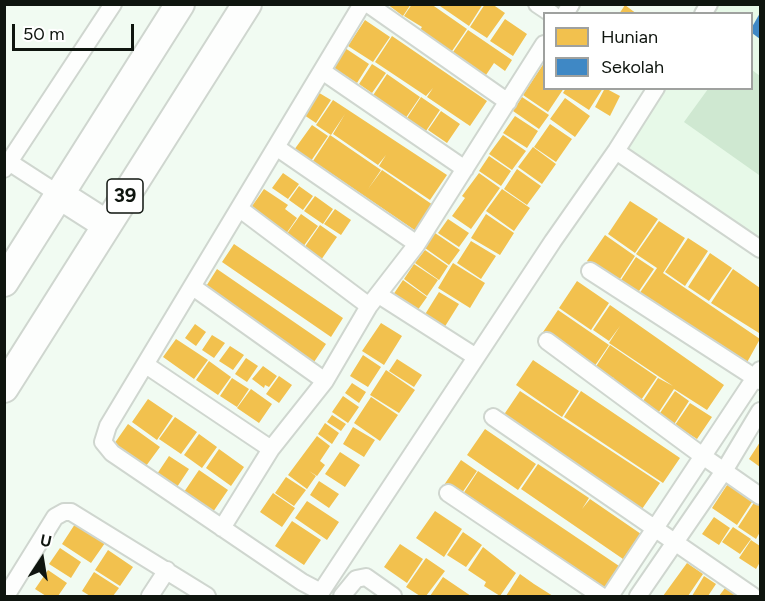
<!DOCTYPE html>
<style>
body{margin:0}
#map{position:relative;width:765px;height:601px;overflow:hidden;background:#f1fbf2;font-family:Figtree,sans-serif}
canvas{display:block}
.frame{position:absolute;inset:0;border:6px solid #0f150f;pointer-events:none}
.legend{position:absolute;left:543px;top:12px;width:210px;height:78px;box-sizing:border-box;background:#fff;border:2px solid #9fa19f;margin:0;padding:8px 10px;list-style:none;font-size:18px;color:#0f150f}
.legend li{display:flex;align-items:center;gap:12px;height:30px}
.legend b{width:30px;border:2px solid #9fa19f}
.north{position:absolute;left:12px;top:529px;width:60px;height:60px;-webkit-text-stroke:4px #fff;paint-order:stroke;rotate:12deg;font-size:16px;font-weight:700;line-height:24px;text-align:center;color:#0f150f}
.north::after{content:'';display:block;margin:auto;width:21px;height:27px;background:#0f150f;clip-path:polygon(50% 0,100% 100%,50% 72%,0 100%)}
.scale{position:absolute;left:12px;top:24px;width:122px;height:27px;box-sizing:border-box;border:3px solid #0f150f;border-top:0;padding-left:8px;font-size:18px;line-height:21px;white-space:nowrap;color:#0f150f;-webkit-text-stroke:4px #fff;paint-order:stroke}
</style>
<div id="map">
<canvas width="765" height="601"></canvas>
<div class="frame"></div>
<ul class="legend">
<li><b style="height:16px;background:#f2c14e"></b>Hunian</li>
<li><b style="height:16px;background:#3f88c5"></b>Sekolah</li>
</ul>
<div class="north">U</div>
<div class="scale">50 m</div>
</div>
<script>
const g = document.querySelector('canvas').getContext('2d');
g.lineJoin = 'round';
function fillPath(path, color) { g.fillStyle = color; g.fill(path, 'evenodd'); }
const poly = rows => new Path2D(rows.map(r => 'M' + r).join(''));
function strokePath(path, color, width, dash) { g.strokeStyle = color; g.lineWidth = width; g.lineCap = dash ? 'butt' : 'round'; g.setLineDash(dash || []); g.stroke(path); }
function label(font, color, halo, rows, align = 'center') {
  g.font = font + ' Figtree,sans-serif'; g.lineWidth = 6; g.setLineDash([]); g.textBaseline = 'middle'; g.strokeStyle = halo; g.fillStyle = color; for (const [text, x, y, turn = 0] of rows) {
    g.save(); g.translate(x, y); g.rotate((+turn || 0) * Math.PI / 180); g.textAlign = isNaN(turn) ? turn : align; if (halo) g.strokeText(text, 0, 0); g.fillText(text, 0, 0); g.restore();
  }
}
fillPath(poly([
 [709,5,760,5,760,249,617,151,656,89,752,88,752,14,703,13]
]), '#e7f9e8');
fillPath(poly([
 [752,70,760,76,759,175,684,122,708,89,752,88]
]), '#cfe8d1');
fillPath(poly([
 [387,4,411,4,403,16],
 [412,4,431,4,467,29,450,54,418,33,422,27,404,16],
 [437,4,483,4,469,26],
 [485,4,492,4,505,13,487,38,470,27],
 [625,5,637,14,619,14],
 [505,19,527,34,513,56,490,41],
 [365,20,390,37,373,62,348,46],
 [468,30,512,60,505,71,494,63,484,78,451,55],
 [392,36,487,101,470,126,427,97,433,88,426,96,375,62],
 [345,48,369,64,357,83,332,67],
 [544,63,544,88,564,88,548,112,523,95],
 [372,64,386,73,372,93,359,84],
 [387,74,420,97,403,122,370,100],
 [566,88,603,88,589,110,563,93],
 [605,88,620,96,610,116,595,107],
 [316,91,331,100,316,123,301,113],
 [421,97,440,110,424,134,405,121],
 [522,97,549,115,539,129,513,111],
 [565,98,590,116,575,137,550,119],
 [333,100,447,175,430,200,379,166,386,155,378,165,333,134,345,114,331,135,316,125],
 [441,111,460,124,447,143,428,130],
 [515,116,538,131,527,148,503,133],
 [550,124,572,139,556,162,534,147],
 [312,125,328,136,311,161,294,150],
 [330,135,381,170,368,189,382,170,433,205,416,231,313,161],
 [503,135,526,151,512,170,489,154],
 [533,147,556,164,542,184,518,167],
 [489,156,511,171,501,186,479,171],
 [517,169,541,186,527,205,504,189],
 [283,173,299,184,288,199,272,188],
 [479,173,500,188,471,229,452,216,465,198,462,196],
 [299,186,313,196,303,210,289,200],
 [264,189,288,205,285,209,297,218,286,234,250,209],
 [502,189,530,208,514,231,486,211],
 [315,196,333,209,323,224,304,211],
 [630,201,658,219,635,253,608,234],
 [335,209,351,220,341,235,324,224],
 [301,214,318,226,303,247,286,235],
 [486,214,514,233,500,255,471,238],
 [448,219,469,233,459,247,438,233],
 [659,221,685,238,663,273,760,339,745,366,639,294,657,268,636,254],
 [320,225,337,237,321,260,304,248],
 [435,233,460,250,449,265,425,248],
 [605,235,635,256,618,282,587,261],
 [688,238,708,251,685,286,665,272],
 [471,241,496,256,481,279,457,263],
 [234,244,343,318,331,337,222,262],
 [425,250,448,266,439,280,415,263],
 [710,253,732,268,709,301,688,287],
 [636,257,654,269,637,294,619,283],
 [453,263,485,283,470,308,438,288],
 [414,264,438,280,427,296,404,279],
 [217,269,326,344,314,362,205,288],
 [733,269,760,288,759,333,711,303],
 [403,280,427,297,417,311,393,295],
 [577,281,609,303,591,330,559,308],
 [439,292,459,304,444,328,424,316],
 [610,305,724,385,707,410,674,389,657,415,641,404,658,378,673,386,609,343,620,326,609,341,593,330],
 [558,310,609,345,592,370,541,335],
 [381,323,402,336,384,365,362,351],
 [195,324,206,332,196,346,185,338],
 [212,335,225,343,214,358,202,350],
 [176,339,208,360,194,379,163,357],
 [610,345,657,377,639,403,610,383,614,377,609,382,593,371],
 [230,346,244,355,233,370,219,361],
 [363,355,381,367,368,387,350,376],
 [246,358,258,366,247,382,235,374],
 [397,359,422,375,414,387,389,371],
 [533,360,579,391,562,417,516,385],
 [209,361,231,377,218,395,196,380],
 [263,366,277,376,269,387,265,385,264,388,252,379],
 [386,370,415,390,399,413,370,395],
 [279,376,292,385,279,403,266,394],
 [232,378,249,389,237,407,220,396],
 [352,383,366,392,359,403,345,393],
 [251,389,272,404,259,423,237,408],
 [520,391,660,483,642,509,503,416],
 [581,391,680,458,663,483,564,417],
 [675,391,689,401,673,426,658,416],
 [343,396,359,407,348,423,332,412],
 [371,397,398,415,380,441,354,423],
 [148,399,173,416,157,440,132,422],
 [690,403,712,417,697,439,675,425],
 [332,415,346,424,341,431,327,422],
 [175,417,197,432,181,454,159,439],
 [325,423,339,433,332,444,318,434],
 [128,424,160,447,146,466,114,444],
 [353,427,375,440,364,457,343,444],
 [485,429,536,464,518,490,467,455],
 [199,434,217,447,202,468,184,455],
 [317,436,330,446,320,461,325,465,317,476,309,471,316,476,307,489,288,475],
 [760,442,760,467,749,459],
 [219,449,244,467,231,486,206,468],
 [340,452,360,465,345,487,325,474],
 [169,456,189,469,177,487,157,474],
 [461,460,477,471,460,496,444,485],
 [538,464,589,498,582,509,590,499,641,534,623,559,521,489],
 [199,470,228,490,213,512,184,492],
 [478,471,625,570,608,595,461,497],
 [286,477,306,490,294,506,275,493],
 [319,481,339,494,329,508,310,495],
 [729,482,754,499,737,525,712,508],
 [273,493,295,508,282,527,260,512],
 [307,501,339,522,327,540,295,518],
 [755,501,760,505,760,532,756,539,738,527],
 [435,511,462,529,444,557,416,538],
 [714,517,730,528,719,545,702,534],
 [292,521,321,540,304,565,275,546],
 [75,524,105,543,91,563,62,544],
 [733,527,751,539,740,554,722,542],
 [463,532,482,545,466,567,447,555],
 [751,540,760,546,760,562,756,569,739,558],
 [400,544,423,559,407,583,384,567],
 [483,547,516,573,500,596,484,586,486,582,468,570],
 [60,548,81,562,71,578,49,564],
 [108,550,133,567,120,586,95,570],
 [426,558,445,571,426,596,420,596,406,587],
 [687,563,703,574,688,596,663,596],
 [48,570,67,583,58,596,46,596,35,589],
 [94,572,119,588,113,596,90,596,82,591],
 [520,574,534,584,553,596,506,596],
 [704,576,716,584,708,596,692,596],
 [443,577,471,596,430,596],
 [725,588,739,596,719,596]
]), '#f2c14e');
fillPath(poly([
 [760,13,760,39,752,33,752,27]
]), '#3f88c5');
const minor = poly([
 [362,4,108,426,103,442,112,453,302,582,321,592,553,241,616,151,656,88],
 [368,4,508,102],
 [537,4,552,14],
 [565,14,571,4],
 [703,14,709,4],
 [322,71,465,169],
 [276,147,417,244],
 [616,151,760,249],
 [9,162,113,4],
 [4,169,9,162,60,195],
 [240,209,369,306],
 [590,271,760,381],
 [193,287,325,381],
 [379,295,476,357],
 [547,341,704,457,760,496],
 [146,365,271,449],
 [493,417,753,596],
 [448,493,601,596],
 [222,528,271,449,325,381,369,306,417,244,544,44],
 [6,596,55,517,64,512,71,512,207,596],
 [150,596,167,570],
 [342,596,356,579,366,577,393,596],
 [610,596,760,370],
 [638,596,724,471,760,411]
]);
const trunk = poly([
 [60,195,107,225],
 [4,282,180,4],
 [4,388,247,4]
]);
strokePath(minor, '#cfd6cf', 20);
strokePath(trunk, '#cfd6cf', 32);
strokePath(minor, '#fdfefd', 16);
strokePath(trunk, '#fdfefd', 28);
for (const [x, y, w] of [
 [125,196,36]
]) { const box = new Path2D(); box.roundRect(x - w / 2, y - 17, w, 34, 4.5); g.fillStyle = '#fff'; g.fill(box); strokePath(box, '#0f150f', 1.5); }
label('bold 20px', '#0f150f', null, [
 ["39",125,196]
]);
</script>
